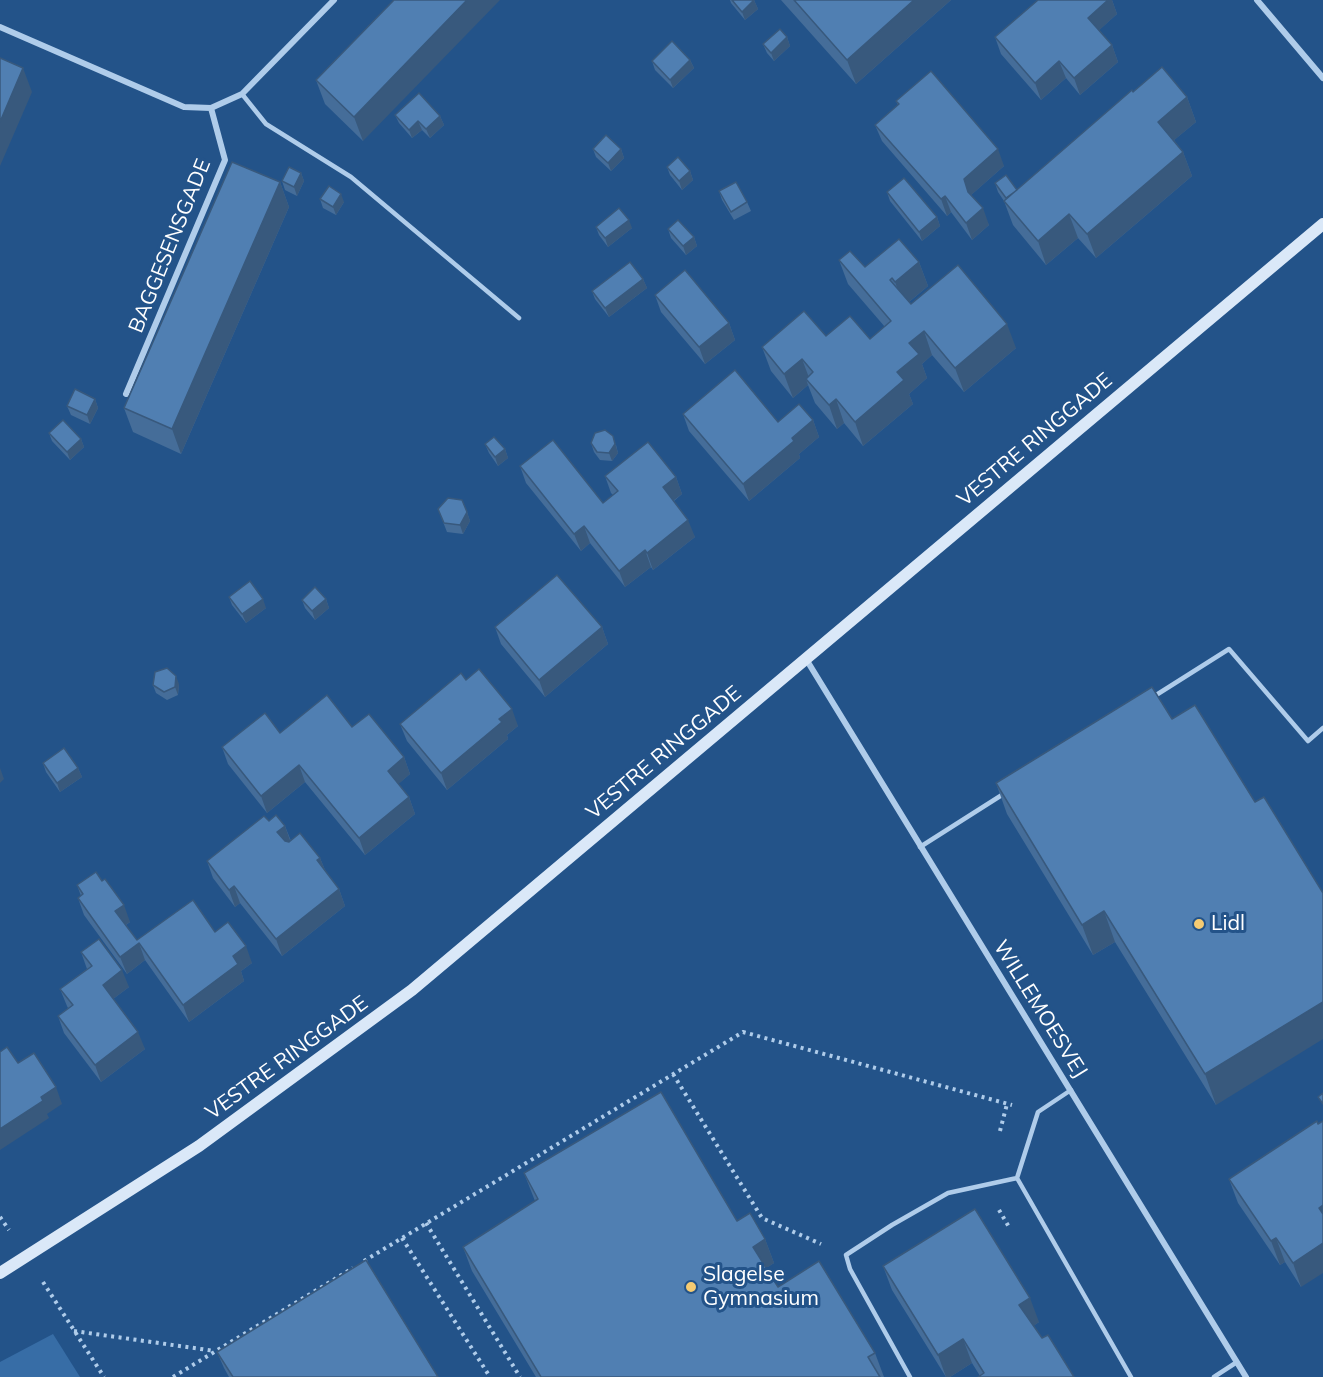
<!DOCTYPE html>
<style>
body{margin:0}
canvas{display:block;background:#235389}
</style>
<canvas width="1323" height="1377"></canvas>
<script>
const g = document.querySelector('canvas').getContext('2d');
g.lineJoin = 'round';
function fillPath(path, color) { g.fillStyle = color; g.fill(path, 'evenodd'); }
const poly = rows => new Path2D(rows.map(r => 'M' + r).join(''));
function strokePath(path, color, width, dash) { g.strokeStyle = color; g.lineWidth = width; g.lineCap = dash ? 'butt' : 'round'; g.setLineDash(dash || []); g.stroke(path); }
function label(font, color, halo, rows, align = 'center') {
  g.font = font + ' Mulish,sans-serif'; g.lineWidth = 6; g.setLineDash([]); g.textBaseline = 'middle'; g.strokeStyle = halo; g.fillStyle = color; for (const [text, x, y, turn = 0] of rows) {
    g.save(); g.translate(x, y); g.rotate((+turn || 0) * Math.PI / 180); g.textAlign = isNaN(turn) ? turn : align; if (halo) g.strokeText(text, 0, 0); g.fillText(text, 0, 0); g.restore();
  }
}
fillPath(poly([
 [53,1334,80,1377,0,1377,0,1362]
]), '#376da6');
strokePath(poly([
 [673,1074,762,1218,821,1244],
 [1000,1131,1007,1104],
 [999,1210,1009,1227],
 [0,1217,9,1230],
 [426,1223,520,1377],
 [402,1238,490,1377],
 [364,1261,743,1032,1012,1105],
 [43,1282,104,1377],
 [74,1331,215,1351],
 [173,1377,353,1268]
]), '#afccea', 4, [3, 4.5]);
strokePath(poly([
 [242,94,266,124,351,177,519,318],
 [1153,697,1229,649,1308,741,1323,728],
 [920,847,1005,793],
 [1071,1090,1038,1112,1017,1178,1131,1377],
 [910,1377,850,1269,846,1255,892,1225,948,1193,1017,1178],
 [1214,1377,1237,1362]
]), '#afccea', 4.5);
strokePath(poly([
 [1257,0,1323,78],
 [0,27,184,107,211,108,242,94,334,0],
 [126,394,225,160,211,108],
 [806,659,1246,1377]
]), '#afccea', 6);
strokePath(poly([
 [0,1273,199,1146,412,990,1323,224]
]), '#dae8f8', 12);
fillPath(poly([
 [394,0,363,141,325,104,316,80],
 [730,0,754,0,758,9,745,20,731,3],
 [781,0,951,0,856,84],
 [1038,0,1112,0,1117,14,1099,30,1112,45,1118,62,1080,95,1066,78,1041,100,1001,54,995,37],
 [787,37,790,46,774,61,767,53,763,44],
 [690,60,694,68,673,88,655,70,652,61],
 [1133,92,1187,97,1196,122,1174,140,1183,152,1192,176,1096,258,1078,238,1046,265,1013,225,1004,201,998,192,995,183,1017,190],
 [896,101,1004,166,971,195,989,225,972,240,951,212,947,216,882,141,875,125,898,105],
 [395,115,440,116,444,125,430,138,422,130,412,138,399,123],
 [593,149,621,149,624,158,611,171,596,157],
 [667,167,690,171,693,180,682,190,670,175],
 [301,173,304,181,297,196,285,190,282,181],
 [280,182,289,207,181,454,133,432,124,408],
 [719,191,747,202,751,211,734,220,722,200],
 [887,192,937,217,940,226,922,241,890,201],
 [320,199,344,202,336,215,323,208],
 [596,227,632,228,608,247,599,235],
 [668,229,694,237,697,246,686,255,671,238],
 [839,260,865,267,919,262,928,286,909,302,911,304,1016,348,964,392,932,355,922,364,927,378,909,394,913,404,863,446,844,423,837,429,815,403,808,385,793,398,771,371,762,347,826,336,870,339,885,327,848,284],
 [643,279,647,288,609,317,595,299,592,291],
 [655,295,729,323,735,340,705,364,661,312],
 [95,399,98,408,90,424,71,415,67,406],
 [683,414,778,422,813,420,819,437,799,454,800,458,749,501,689,431],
 [49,433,81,439,84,447,70,460,52,441],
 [591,443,616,445,618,453,612,461,600,460,594,452],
 [485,444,505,449,508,458,498,466,489,453],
 [520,466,603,503,613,495,611,493,605,476,676,477,682,494,674,501,695,537,653,570,651,567,625,587,590,543,581,551,526,483],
 [438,509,467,512,470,521,463,534,447,532],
 [229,597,266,608,246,623,232,605],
 [326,599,329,608,315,620,305,608,302,600],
 [495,627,602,627,608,644,545,697,501,644],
 [466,680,518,726,507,735,508,739,447,790,407,741,400,724],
 [179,684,178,695,167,700,156,693,153,685],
 [1172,719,1255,802,1216,1105,1115,942,1093,955,1007,814,996,783],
 [352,727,404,757,410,774,398,784,409,797,415,814,365,855,305,782,267,813,228,764,222,747,280,733],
 [43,763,78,768,82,777,60,792,46,772],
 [269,821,285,826,291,841,320,858,325,870,339,889,345,906,282,956,240,903,235,907,213,878,207,861],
 [77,885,130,922,126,925,137,940,215,932,252,963,241,971,244,981,189,1022,145,960,127,974,84,915,78,898,81,896],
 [81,952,129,987,113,999,145,1049,101,1082,64,1033,58,1016,68,1008,67,1006,60,989,87,969],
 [1317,1121,1301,1287,1285,1262,1280,1265,1238,1203,1229,1179],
 [524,1173,737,1221,765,1239,774,1263,766,1268,778,1287,875,1353,884,1377,536,1377,472,1271,463,1247,535,1201],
 [883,1266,1039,1322,1033,1326,1042,1338,980,1376,972,1363,950,1377,946,1377,892,1290],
 [217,1352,438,1377,229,1377,224,1368]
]), '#456d99');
fillPath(poly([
 [467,0,500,0,363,141,354,117],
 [754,0,758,9,745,20,742,12],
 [914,0,951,0,856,84,847,60],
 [1108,0,1112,0,1117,14,1095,34,1088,18],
 [787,37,790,46,774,61,771,53],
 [1112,45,1118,62,1080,95,1074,78],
 [690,60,694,68,673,88,670,80],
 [1059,61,1066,78,1041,100,1035,83],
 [23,68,32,92,0,166,0,122],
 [1187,97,1196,122,1167,146,1158,122],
 [440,116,444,125,430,138,426,129],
 [418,121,422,130,412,138,409,130],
 [621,149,624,158,611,171,608,163],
 [998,149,1004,166,970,196,968,192,964,179],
 [1183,152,1192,176,1096,258,1087,234],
 [690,171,693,180,682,190,679,181],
 [301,173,304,181,297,196,294,187],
 [280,182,289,207,181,454,172,429],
 [341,194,344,202,336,215,333,207],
 [945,196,951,212,947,216,941,199],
 [983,208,989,225,972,240,966,223],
 [1069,214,1078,238,1046,265,1038,241],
 [937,217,940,226,922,241,919,232],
 [629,220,632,228,608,247,605,238],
 [694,237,697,246,686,255,683,246],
 [919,262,928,286,904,306,895,282],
 [643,279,647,288,609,317,605,308],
 [729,323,735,340,705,364,699,347],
 [1007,324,1016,348,964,392,955,368],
 [924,331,932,355,922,364,927,378,909,394,913,404,863,446,855,422,897,372,909,343],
 [802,359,811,383,806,379,808,385,793,398,784,374],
 [95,399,98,408,90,424,87,415],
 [836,399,844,423,837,429,829,405],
 [813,420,819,437,799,454,800,458,749,501,743,484,792,438],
 [613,436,618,453,612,461,609,453],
 [81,439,84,447,70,460,67,452],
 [505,449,508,458,498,466,495,457],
 [676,477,682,494,669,504,663,487],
 [467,512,470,521,463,534,460,525],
 [688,520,695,537,653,570,647,553],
 [584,526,590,543,581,551,574,534],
 [645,550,651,567,625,587,619,571],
 [263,599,266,608,246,623,242,614],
 [326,599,329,608,315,620,312,611],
 [602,627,608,644,545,697,539,680],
 [176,676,179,684,178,695,175,687],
 [512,709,518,726,507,735,508,739,447,790,441,773,499,719],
 [404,757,410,774,394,788,388,771],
 [299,765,305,782,267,813,261,796],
 [0,768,4,779,0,783],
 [78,768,82,777,60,792,57,783],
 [409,797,415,814,365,855,359,838],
 [285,826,291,843,284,849,277,832],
 [320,858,327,875,317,860],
 [234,886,240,903,235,907,229,890],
 [339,889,345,906,282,956,276,939],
 [124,905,130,922,121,928,115,911],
 [1104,911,1115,942,1093,955,1082,925],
 [139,943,145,960,127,974,120,957],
 [246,946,252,963,241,971,244,981,189,1022,183,1005,233,956],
 [122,970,129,987,109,1002,103,985],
 [1323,1002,1323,1039,1216,1105,1205,1074],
 [138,1032,145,1049,101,1082,95,1065],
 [56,1087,62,1104,47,1114,49,1118,0,1150,0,1129,41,1097],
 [1323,1205,1323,1219,1319,1208],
 [1276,1238,1285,1262,1280,1265,1271,1241],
 [765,1239,774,1263,762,1271,753,1247],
 [1323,1243,1323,1273,1301,1287,1293,1263],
 [1030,1298,1039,1322,1028,1330,1019,1305],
 [963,1339,972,1363,950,1377,946,1377,938,1355]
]), '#38597d');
const building = poly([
 [394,0,467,0,354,117,316,80,394,0],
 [732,0,754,0,742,12,732,0],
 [794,0,914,0,847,60,794,0],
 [1038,0,1108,0,1088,18,1112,45,1074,78,1059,61,1035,83,995,37,1038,0],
 [780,29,787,37,771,53,763,44,780,29],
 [672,41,690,60,670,80,652,61,672,41],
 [0,58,23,68,0,122,0,58],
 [1162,67,1187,97,1158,122,1183,152,1087,234,1069,214,1038,241,1004,201,1132,90,1133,92,1162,67],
 [931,71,998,149,964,179,968,192,983,208,966,223,945,196,941,199,875,125,899,104,896,101,931,71],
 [419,93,440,116,426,129,418,121,409,130,395,115,419,93],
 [606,135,621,149,608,163,593,149,606,135],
 [678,157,690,171,679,181,667,167,678,157],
 [232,162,280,182,172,429,124,408,232,162],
 [289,167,301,173,294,187,282,181,289,167],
 [1006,175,1017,190,1006,198,995,183,1006,175],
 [904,178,937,217,919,232,887,192,904,178],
 [736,182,747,202,731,212,719,191,736,182],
 [329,186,341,194,333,207,320,199,329,186],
 [619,208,629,220,605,238,596,227,619,208],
 [678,220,694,237,683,246,668,229,678,220],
 [899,239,919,262,895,282,892,278,890,280,911,304,958,265,1007,324,955,368,924,331,909,343,919,354,897,372,904,380,855,422,836,399,829,405,806,379,813,372,802,359,784,374,762,347,804,311,826,336,850,316,870,339,891,321,839,260,850,251,865,267,899,239],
 [630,262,643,279,605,308,592,291,630,262],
 [685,270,729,323,699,347,655,295,685,270],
 [735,370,778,422,799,404,813,420,792,438,794,441,743,484,683,414,735,370],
 [75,389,95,399,87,415,67,406,75,389],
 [63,420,81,439,67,452,49,433,63,420],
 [605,430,613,436,615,444,609,453,597,452,591,443,595,433,605,430],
 [494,437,505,449,495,457,485,444,494,437],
 [553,440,603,503,618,491,605,476,648,442,676,477,663,487,688,520,647,553,645,550,619,571,584,526,574,534,520,466,553,440],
 [448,498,462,500,467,512,460,525,444,523,438,509,448,498],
 [557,575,602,627,539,680,495,627,557,575],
 [250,581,263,599,242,614,229,597,250,581],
 [315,587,326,599,312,611,302,600,315,587],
 [167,668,176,676,175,687,164,692,153,685,155,672,167,668],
 [479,669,512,709,499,719,502,722,441,773,400,724,461,673,466,680,479,669],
 [1152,687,1172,719,1195,705,1255,802,1264,797,1323,893,1323,1002,1205,1074,1104,911,1082,925,996,783,1152,687],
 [327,695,352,727,369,714,404,757,388,771,409,797,359,838,299,765,261,796,222,747,265,713,280,733,327,695],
 [64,748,78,768,57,783,43,763,64,748],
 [276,815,285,826,277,832,285,841,289,842,300,833,320,858,317,860,339,889,276,939,234,886,229,890,207,861,264,816,269,821,276,815],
 [96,872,102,881,105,879,124,905,115,911,137,940,193,900,215,932,228,922,246,946,233,956,238,964,183,1005,139,943,120,957,78,898,83,894,77,885,96,872],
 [99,939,122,970,103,985,138,1032,95,1065,58,1016,73,1005,60,989,92,966,81,952,99,939],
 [7,1047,18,1063,34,1053,56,1087,41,1097,43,1101,0,1129,0,1052,7,1047],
 [661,1092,737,1221,750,1213,765,1239,753,1247,778,1287,819,1261,875,1353,868,1357,880,1377,541,1377,463,1247,538,1199,524,1173,661,1092],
 [1323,1093,1323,1104,1318,1097,1323,1093],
 [1317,1121,1318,1124,1323,1121,1323,1205,1319,1208,1323,1214,1323,1243,1293,1263,1276,1238,1271,1241,1229,1179,1317,1121],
 [975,1209,1030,1298,1019,1305,1042,1338,1048,1335,1074,1377,978,1377,984,1373,963,1339,938,1355,883,1266,975,1209],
 [366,1260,438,1377,233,1377,217,1352,366,1260]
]);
fillPath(building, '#507fb2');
strokePath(building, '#38597d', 1.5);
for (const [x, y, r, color] of [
 [1199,924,6,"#f5cb72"],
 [691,1287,6,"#f5cb72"]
]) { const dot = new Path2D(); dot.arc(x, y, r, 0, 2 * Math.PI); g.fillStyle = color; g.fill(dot); strokePath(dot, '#235389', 2); }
label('21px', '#fff', '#235389', [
 ["BAGGESENSGADE",170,246,-68],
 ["VESTRE RINGGADE",1035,440,-40],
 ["VESTRE RINGGADE",664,753,-40],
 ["WILLEMOESVEJ",1040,1009,58],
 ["VESTRE RINGGADE",287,1058,-36]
]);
label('21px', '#fff', '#235389', [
 ["Lidl",1211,924],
 ["Slagelse",703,1275],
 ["Gymnasium",703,1299]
], 'left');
</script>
